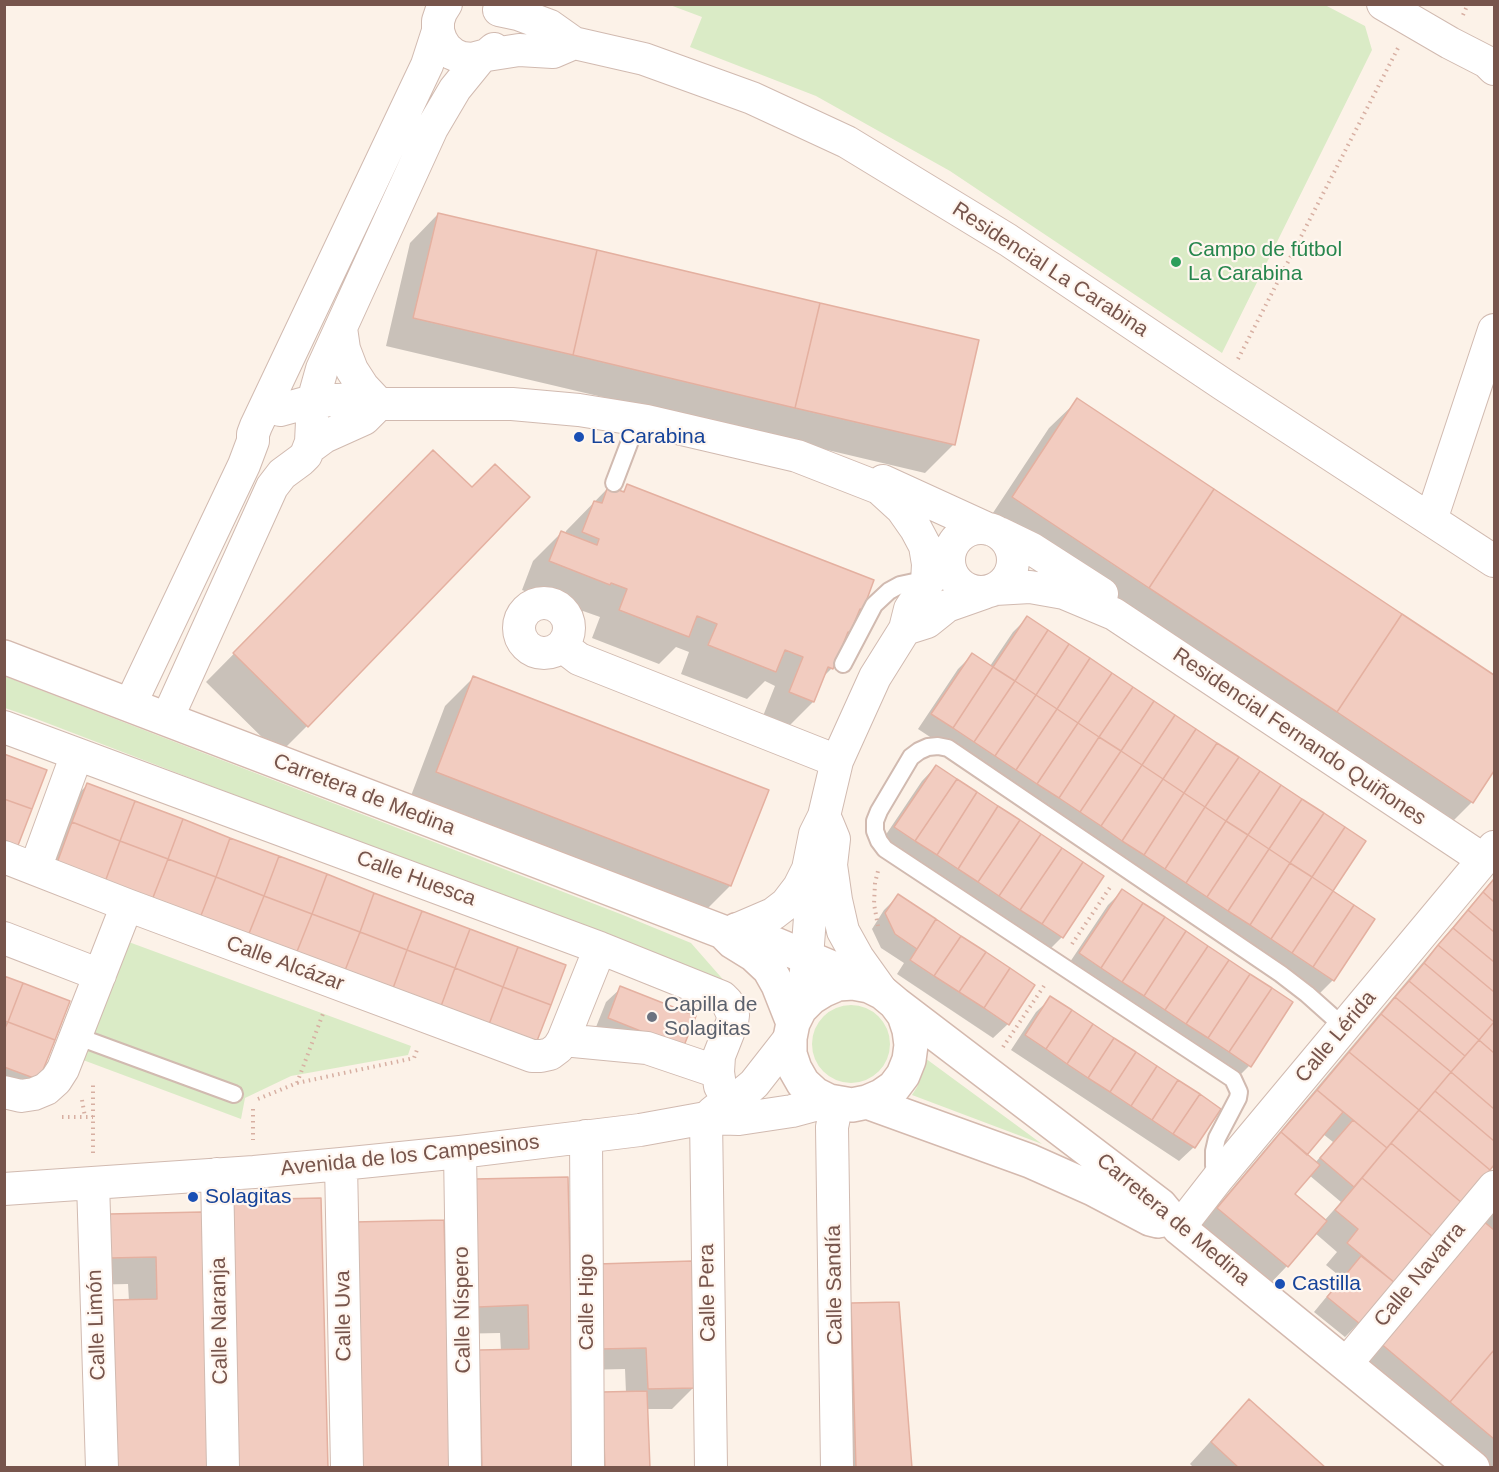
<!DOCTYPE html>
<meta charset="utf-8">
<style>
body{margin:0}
#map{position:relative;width:1499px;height:1472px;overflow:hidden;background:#fcf2e8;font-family:Arial,sans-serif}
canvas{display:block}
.frame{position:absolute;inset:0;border:6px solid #77554c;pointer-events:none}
</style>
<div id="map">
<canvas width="1499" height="1472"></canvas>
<div class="frame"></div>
</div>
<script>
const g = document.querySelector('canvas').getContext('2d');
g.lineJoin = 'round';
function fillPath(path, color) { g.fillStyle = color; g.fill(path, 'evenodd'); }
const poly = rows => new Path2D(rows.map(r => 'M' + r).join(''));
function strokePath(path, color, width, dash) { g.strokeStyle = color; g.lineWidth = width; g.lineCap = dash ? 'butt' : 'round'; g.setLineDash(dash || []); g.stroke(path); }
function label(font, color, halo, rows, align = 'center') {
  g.font = font + ' Arial,sans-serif'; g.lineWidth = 4.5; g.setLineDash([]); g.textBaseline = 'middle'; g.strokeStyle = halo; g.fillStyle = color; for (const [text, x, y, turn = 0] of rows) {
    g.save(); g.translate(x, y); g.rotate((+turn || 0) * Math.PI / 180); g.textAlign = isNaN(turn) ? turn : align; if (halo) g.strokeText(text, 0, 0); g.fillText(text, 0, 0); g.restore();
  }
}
fillPath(poly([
 [670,5,1325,5,1365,26,1372,50,1222,353,950,171,816,96,690,47,702,17],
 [4,676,623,915,691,943,727,984,34,718,5,708],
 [126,941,411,1046,408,1055,291,1076,245,1098,241,1119,83,1060],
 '812 1044a39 39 0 1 1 78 0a39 39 0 1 1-78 0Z',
 [925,1058,1042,1144,912,1095,917,1087,920,1080]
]), '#daebc6');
fillPath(poly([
 [438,214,978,341,953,445,925,473,386,346,410,243],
 [1078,400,1494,676,1494,768,1472,802,1444,830,985,525,1049,428],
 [433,452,307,726,279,754,206,682],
 [628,486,861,609,856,614,849,632,845,637,832,668,822,678,813,702,785,730,761,721,775,686,765,681,747,699,681,674,689,652,676,647,659,664,592,638,600,617,583,611,581,613,522,590,533,561,561,533,565,535,566,531,608,488,621,493],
 [1027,618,1331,892,1333,980,1319,994,918,729,958,669,972,655,990,666,1013,632],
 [473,678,767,790,730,886,702,914,409,801,445,706],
 [936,766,1102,877,1062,937,1047,952,881,842,922,781],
 [87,785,520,1059,44,878,73,799],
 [1494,878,1494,1162,1359,1323,1345,1337,1314,1312,1342,1278,1326,1265,1337,1252,1315,1233,1287,1266,1266,1288,1197,1230],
 [1323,1134,1333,1142,1315,1163,1305,1155],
 [1309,1175,1341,1202,1324,1221,1293,1194],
 [1122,891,1249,1066,1235,1080,1066,968,1108,905],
 [898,896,1033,985,1008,1024,993,1038,897,974,904,963,881,948,872,929,884,910],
 [4,978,38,1080,4,1086],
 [621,988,682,1047,594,1032,606,1002],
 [1051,998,1219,1109,1194,1147,1179,1161,1011,1050,1036,1012],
 [566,1179,574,1468,454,1468,451,1380,480,1351,501,1351,500,1333,450,1334],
 [1494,1204,1494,1468,1482,1468,1352,1371],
 [355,1223,332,1468,327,1252],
 [201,1232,326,1468,129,1301,128,1284,82,1285,81,1243],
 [577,1287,694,1387,672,1409,647,1409,648,1468,583,1468,581,1415,626,1393,625,1369,580,1370],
 [852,1304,911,1468,835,1468,830,1326],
 [1249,1401,1324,1468,1194,1468,1190,1464,1227,1423]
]), '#0003');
const building = poly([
 [438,213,597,250,573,355,413,318,438,213],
 [597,250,820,303,795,408,573,355,597,250],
 [820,303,979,340,955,445,795,408,820,303],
 [1077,398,1214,489,1149,588,1012,497,1077,398],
 [433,450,472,487,495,464,530,497,308,727,233,653,433,450],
 [627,484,874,580,863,610,860,609,850,633,848,632,833,669,828,667,814,702,789,692,803,657,785,650,776,672,708,645,717,624,697,616,689,637,619,610,627,589,611,583,610,585,549,561,561,531,597,545,599,539,582,532,594,501,602,503,608,486,624,492,627,484],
 [1214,489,1402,614,1337,712,1149,588,1214,489],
 [1402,614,1494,675,1494,771,1473,803,1337,712,1402,614],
 [1027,616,1048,630,1015,681,993,667,1027,616],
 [1048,630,1069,644,1036,695,1015,681,1048,630],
 [1069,644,1090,658,1057,709,1036,695,1069,644],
 [972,653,993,667,953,728,931,714,972,653],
 [1090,658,1112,673,1078,723,1057,709,1090,658],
 [993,667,1015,681,974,742,953,728,993,667],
 [1112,673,1133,687,1099,737,1078,723,1112,673],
 [473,676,769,790,731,886,436,772,473,676],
 [1015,681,1036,695,995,756,974,742,1015,681],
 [1133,687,1154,701,1121,751,1099,737,1133,687],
 [1036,695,1057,709,1016,770,995,756,1036,695],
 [1154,701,1175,715,1142,765,1121,751,1154,701],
 [1057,709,1078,723,1037,784,1016,770,1057,709],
 [1175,715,1196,729,1163,779,1142,765,1175,715],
 [1078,723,1099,737,1059,798,1037,784,1078,723],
 [1196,729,1217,743,1184,793,1163,779,1196,729],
 [1099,737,1121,751,1080,812,1059,798,1099,737],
 [1217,743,1239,757,1205,807,1184,793,1217,743],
 [1121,751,1142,765,1101,826,1080,812,1121,751],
 [4,754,47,770,32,809,4,799,4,754],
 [1239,757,1260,771,1226,821,1205,807,1239,757],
 [936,765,957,779,915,841,894,827,936,765],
 [1142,765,1163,779,1122,841,1101,826,1142,765],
 [1260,771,1281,785,1248,835,1226,821,1260,771],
 [957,779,977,792,937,855,915,841,957,779],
 [1163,779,1184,793,1144,855,1122,841,1163,779],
 [87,783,135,801,120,841,72,822,87,783],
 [1281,785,1302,799,1269,849,1248,835,1281,785],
 [977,792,998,806,958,869,937,855,977,792],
 [1184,793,1205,807,1165,869,1144,855,1184,793],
 [4,799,32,809,17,848,4,843,4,799],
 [1302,799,1324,813,1290,863,1269,849,1302,799],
 [135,801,183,819,168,859,120,841,135,801],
 [998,806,1020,820,978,882,958,869,998,806],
 [1205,807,1226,821,1186,883,1165,869,1205,807],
 [1324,813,1345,827,1312,877,1290,863,1324,813],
 [183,819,230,838,216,877,168,859,183,819],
 [1020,820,1041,834,999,896,978,882,1020,820],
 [1226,821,1248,835,1207,897,1186,883,1226,821],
 [72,822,120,841,105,882,57,863,72,822],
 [1345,827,1366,841,1333,891,1312,877,1345,827],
 [1041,834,1062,848,1020,910,999,896,1041,834],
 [1248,835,1269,849,1228,911,1207,897,1248,835],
 [230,838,279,856,264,896,216,877,230,838],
 [120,841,168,859,152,900,105,882,120,841],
 [1062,848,1083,862,1042,924,1020,910,1062,848],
 [1269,849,1290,863,1250,925,1228,911,1269,849],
 [279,856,327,874,312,914,264,896,279,856],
 [168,859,216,877,200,918,152,900,168,859],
 [1083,862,1104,876,1063,938,1042,924,1083,862],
 [1290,863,1312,877,1271,939,1250,925,1290,863],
 [327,874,374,893,360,932,312,914,327,874],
 [216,877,264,896,248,936,200,918,216,877],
 [1312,877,1333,891,1292,953,1271,939,1312,877],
 [1494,879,1494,902,1483,892,1494,879],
 [1122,889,1143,903,1101,968,1079,953,1122,889],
 [1333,891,1354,905,1313,967,1292,953,1333,891],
 [1483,892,1494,902,1494,932,1468,910,1483,892],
 [374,893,422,911,407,950,360,932,374,893],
 [898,894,936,919,917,949,895,934,885,913,898,894],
 [264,896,312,914,296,954,248,936,264,896],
 [1143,903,1165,917,1122,982,1101,968,1143,903],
 [1354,905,1375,919,1334,981,1313,967,1354,905],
 [1468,910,1494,932,1494,962,1453,928,1468,910],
 [422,911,470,929,455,968,407,950,422,911],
 [312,914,360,932,344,973,296,954,312,914],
 [1165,917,1186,931,1144,996,1122,982,1165,917],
 [936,919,961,936,934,976,910,960,936,919],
 [1453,928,1494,962,1494,992,1438,945,1453,928],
 [470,929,518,947,503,987,455,968,470,929],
 [1186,931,1208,946,1165,1010,1144,996,1186,931],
 [360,932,407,950,392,991,344,973,360,932],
 [961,936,986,952,959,992,934,976,961,936],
 [1438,945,1494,992,1494,1022,1424,963,1438,945],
 [1208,946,1229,960,1186,1024,1165,1010,1208,946],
 [518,947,566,965,551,1005,503,987,518,947],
 [407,950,455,968,440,1009,392,991,407,950],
 [986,952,1010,968,984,1008,959,992,986,952],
 [1229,960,1250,974,1208,1038,1186,1024,1229,960],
 [1424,963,1494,1022,1479,1040,1409,981,1424,963],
 [455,968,503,987,488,1027,440,1009,455,968],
 [1010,968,1035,985,1009,1025,984,1008,1010,968],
 [1250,974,1272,988,1229,1052,1208,1038,1250,974],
 [4,976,23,983,8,1022,4,1021,4,976],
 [1409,981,1479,1040,1465,1056,1395,997,1409,981],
 [23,983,70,1001,55,1040,8,1022,23,983],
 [620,986,696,1016,683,1048,608,1018,620,986],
 [503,987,551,1005,535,1046,488,1027,503,987],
 [1272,988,1293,1002,1251,1067,1229,1052,1272,988],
 [1050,996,1072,1010,1046,1049,1025,1035,1050,996],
 [1395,997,1465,1056,1451,1072,1381,1014,1395,997],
 [1072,1010,1093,1024,1067,1064,1046,1049,1072,1010],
 [1381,1014,1451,1072,1419,1110,1349,1052,1381,1014],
 [8,1022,55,1040,39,1080,4,1067,4,1030,8,1022],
 [1494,1022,1494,1053,1479,1040,1494,1022],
 [1093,1024,1114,1038,1088,1078,1067,1064,1093,1024],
 [1114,1038,1136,1052,1110,1092,1088,1078,1114,1038],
 [1479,1040,1494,1053,1494,1109,1451,1072,1479,1040],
 [1136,1052,1157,1066,1131,1106,1110,1092,1136,1052],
 [1349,1052,1419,1110,1387,1148,1317,1090,1349,1052],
 [1157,1066,1178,1080,1152,1120,1131,1106,1157,1066],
 [1451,1072,1494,1109,1494,1141,1435,1091,1451,1072],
 [1178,1080,1200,1094,1173,1134,1152,1120,1178,1080],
 [1317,1090,1343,1112,1307,1155,1281,1132,1317,1090],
 [1435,1091,1494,1141,1494,1165,1490,1170,1419,1110,1435,1091],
 [1200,1094,1221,1109,1195,1148,1173,1134,1200,1094],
 [1419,1110,1490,1170,1462,1203,1391,1143,1419,1110],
 [1353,1120,1387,1148,1354,1187,1320,1158,1353,1120],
 [1281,1132,1320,1165,1295,1194,1327,1221,1288,1267,1217,1208,1281,1132],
 [1391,1143,1462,1203,1433,1237,1362,1178,1391,1143],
 [568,1177,575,1468,482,1468,479,1350,529,1349,528,1305,478,1307,475,1179,568,1177],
 [1362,1178,1433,1237,1395,1283,1347,1243,1358,1229,1335,1210,1362,1178],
 [321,1198,328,1468,237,1468,230,1200,321,1198],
 [202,1212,208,1468,115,1468,111,1300,157,1299,156,1257,110,1258,109,1214,202,1212],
 [444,1220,451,1468,360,1468,354,1222,444,1220],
 [1482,1220,1494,1230,1494,1350,1450,1402,1379,1342,1482,1220],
 [1361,1256,1395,1283,1360,1324,1327,1297,1361,1256],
 [692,1261,695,1388,648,1389,646,1348,601,1349,598,1264,692,1261],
 [899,1302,912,1468,856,1468,851,1303,899,1302],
 [1494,1350,1494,1439,1450,1402,1494,1350],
 [647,1391,650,1468,605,1468,602,1392,647,1391],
 [1249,1399,1326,1468,1239,1468,1211,1442,1249,1399]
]);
fillPath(building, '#f2ccc0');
strokePath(building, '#e4b0a0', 1.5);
const lane = poly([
 [614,483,638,420],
 [843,664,874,605,889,591,900,585,914,582,927,583],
 [76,1036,234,1094],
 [1218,1178,1214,1165,1214,1151,1217,1138,1238,1098,1239,1092,1233,1079,885,849,879,841,875,831,875,821,879,811,911,757,919,751,928,747,938,746,948,748,1281,974,1307,994,1344,1027]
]);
const street = poly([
 [446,4,441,12,438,21,438,31,441,40,446,48,453,54,462,58,472,59,487,55,494,49],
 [1383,4,1450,43,1487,62,1494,69],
 [574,43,644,59,752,98,847,142,1008,240,1224,385,1494,561],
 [487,55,519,50,553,52,574,43,550,26,518,14,499,10],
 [341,328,344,349,352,370,363,387,379,404],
 [280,410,313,401,360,399,379,404,512,404,579,410,647,421,797,456,879,488,902,509,916,529,925,546,928,564,927,583],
 [309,448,324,437,364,419,379,404],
 [883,481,988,529],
 [1431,520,1494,330],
 '949 560a32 32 0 1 1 64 0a32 32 0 1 1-64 0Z',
 [999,533,1032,549,1102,594],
 [995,589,1030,587,1064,593,1114,614,1484,860],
 '519 628a25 25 0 1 1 50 0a25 25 0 1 1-50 0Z',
 [905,629,927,622,947,606,984,593],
 [562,646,579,659,837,761],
 [130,705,244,465,253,441,253,434,256,426,427,65,438,31],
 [167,719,272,487,282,474,301,460,306,455,311,442,313,401,322,369,432,128,455,89,481,57],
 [4,727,600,948,722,997,727,1002,733,1015,732,1023,719,1056,718,1072,720,1086,728,1100],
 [827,822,834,839,831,865,836,900,843,931,858,958,883,993],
 [4,857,127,905,532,1056,541,1056,550,1054,558,1048,563,1040,600,948],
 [35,869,77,754],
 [738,929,773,914,786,904,799,887,808,869,815,834,824,816,837,761,875,677,905,629,910,609,927,583,939,569],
 [4,938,100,975],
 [800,1009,805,984,812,891,808,869],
 [563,1040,647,1048,718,1072],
 [4,1092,21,1096,34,1094,46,1089,56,1080,63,1069,127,905],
 [837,1103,832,1127,837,1468],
 [712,1113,728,1100,742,1094,754,1084,790,1038],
 [706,1118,711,1468],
 [586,1136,588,1468],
 [460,1152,465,1468],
 [341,1164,347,1468],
 [217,1174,223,1468],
 [93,1183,102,1468],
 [4,1189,254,1172,341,1164,460,1152,640,1130,706,1118,739,1119,792,1111,829,1101],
 [1179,1228,1218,1178,1494,847],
 [1346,1364,1494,1187]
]);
const secondary = poly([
 [4,657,723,932,733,942,754,955,769,969,778,985,793,1023],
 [736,930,763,939,835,969,883,993,895,1003,904,1015,909,1030,911,1045,909,1060,903,1075,894,1087,881,1096,867,1102,852,1105,829,1101,815,1094,803,1083,795,1069,790,1054,790,1038,793,1023,800,1009,811,998,824,990,838,984,853,983,869,986],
 [895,1003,1160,1205,1179,1228,1473,1468],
 [867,1102,1030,1161,1093,1189,1150,1219,1158,1221]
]);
strokePath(lane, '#d1bab0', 20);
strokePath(street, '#d1bab0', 34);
strokePath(secondary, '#d4b9ae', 36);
strokePath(poly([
 [1463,15,1468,4],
 [1238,359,1398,48],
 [878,926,874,904,875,883,878,871],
 [1072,944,1111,886],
 [1003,1047,1046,983],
 [297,1083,414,1058,418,1047],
 [258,1099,297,1083,324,1011],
 [82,1100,85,1117],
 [253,1109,253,1140],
 [62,1117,93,1117],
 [93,1153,93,1083]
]), '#d7afa2', 4, [1.5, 4.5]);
strokePath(lane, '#fff', 16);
strokePath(street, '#fff', 32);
strokePath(secondary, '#fff', 33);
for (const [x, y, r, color] of [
 [1176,262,6,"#2e9e5b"],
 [579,437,6,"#1a4fb4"],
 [652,1017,6,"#6b7280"],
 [193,1197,6,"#1a4fb4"],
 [1280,1284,6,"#1a4fb4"]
]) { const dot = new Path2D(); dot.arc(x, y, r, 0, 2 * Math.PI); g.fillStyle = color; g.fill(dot); strokePath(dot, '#fff6ef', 2); }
label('21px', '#27864d', '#fff6ef', [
 ["Campo de fútbol",1188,250],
 ["La Carabina",1188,274]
], 'left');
label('21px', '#77554c', '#fff6ef', [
 ["Residencial La Carabina",1050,270,33],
 ["Residencial Fernando Quiñones",1299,737,34],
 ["Carretera de Medina",364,795,21],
 ["Calle Huesca",416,879,20],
 ["Calle Alcázar",285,964,20],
 ["Calle Lérida",1336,1037,-50],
 ["Avenida de los Campesinos",410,1156,-6],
 ["Carretera de Medina",1173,1220,40],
 ["Calle Navarra",1420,1275,-50],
 ["Calle Sandía",835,1285,-91],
 ["Calle Pera",708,1293,-91],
 ["Calle Higo",587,1302,-90],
 ["Calle Níspero",463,1310,-91],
 ["Calle Uva",344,1316,-91],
 ["Calle Naranja",220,1321,-91],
 ["Calle Limón",97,1325,-92]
]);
label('21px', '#164399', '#fff6ef', [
 ["La Carabina",591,437],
 ["Solagitas",205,1197],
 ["Castilla",1292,1284]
], 'left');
label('21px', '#5b616d', '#fff6ef', [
 ["Capilla de",664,1005],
 ["Solagitas",664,1029]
], 'left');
</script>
